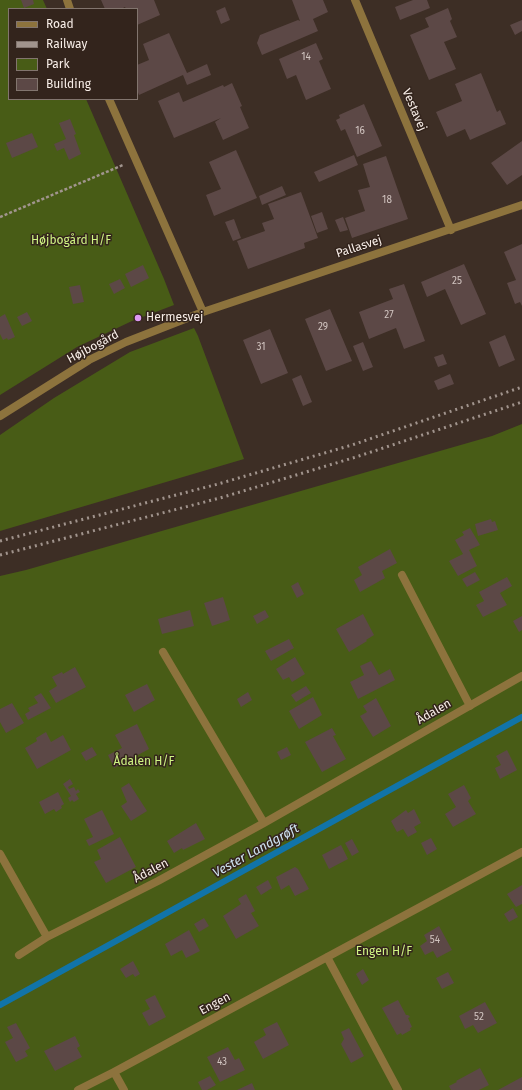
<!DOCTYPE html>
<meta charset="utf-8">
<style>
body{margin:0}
#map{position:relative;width:522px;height:1090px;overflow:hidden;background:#3d2e25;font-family:"Fira Sans",sans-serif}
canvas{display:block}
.legend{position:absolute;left:8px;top:8px;width:130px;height:92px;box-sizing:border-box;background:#33241c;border:1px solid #82756e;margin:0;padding:5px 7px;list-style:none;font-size:12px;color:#f8eee8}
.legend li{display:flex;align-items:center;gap:8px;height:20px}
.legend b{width:20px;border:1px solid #82756e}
</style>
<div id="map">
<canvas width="522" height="1090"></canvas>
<ul class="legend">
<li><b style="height:5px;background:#8d733d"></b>Road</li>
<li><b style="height:5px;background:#a1948d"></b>Railway</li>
<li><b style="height:11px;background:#485c16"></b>Park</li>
<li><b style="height:11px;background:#5c4846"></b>Building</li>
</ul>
</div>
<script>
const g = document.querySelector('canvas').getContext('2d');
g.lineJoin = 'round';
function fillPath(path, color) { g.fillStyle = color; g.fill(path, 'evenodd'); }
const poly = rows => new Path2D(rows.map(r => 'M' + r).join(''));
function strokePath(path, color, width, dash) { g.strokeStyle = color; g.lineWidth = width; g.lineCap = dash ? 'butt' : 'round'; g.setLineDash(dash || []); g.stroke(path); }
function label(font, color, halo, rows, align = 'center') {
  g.font = font + ' "Fira Sans",sans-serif'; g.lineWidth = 3; g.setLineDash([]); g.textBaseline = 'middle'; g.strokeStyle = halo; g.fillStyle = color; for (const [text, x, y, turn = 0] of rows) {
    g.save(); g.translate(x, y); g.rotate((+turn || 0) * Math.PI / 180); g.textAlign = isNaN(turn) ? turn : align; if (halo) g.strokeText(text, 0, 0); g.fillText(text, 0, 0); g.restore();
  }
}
fillPath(poly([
 [0,0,43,0,47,9,9,9,9,99,86,99,164,279,174,305,132,321,77,347,0,395],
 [194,328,198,336,244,459,0,531,0,435,54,398,130,352],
 [522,424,522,1090,0,1090,0,576,26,570,492,436]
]), '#485c16');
strokePath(poly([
 [0,1005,522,717]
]), '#1174a8', 6);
fillPath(poly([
 [21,0,33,0,34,4,24,8],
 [101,0,154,0,160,15,137,25,137,9,126,9,125,7,121,9,105,9],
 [292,0,323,0,328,12,313,19,318,31,262,55,257,43,260,35,298,20,300,21],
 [413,0,427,0,430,8,400,20,395,7],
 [225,7,230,20,221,24,216,11],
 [448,8,452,19,450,21,457,37,444,42,456,69,429,80,410,35,429,27,425,18],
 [522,20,522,31,515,35,510,25],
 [169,33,187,73,207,64,211,75,187,85,183,75,139,95,137,90,137,65,149,60,143,44],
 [316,43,323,59,319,61,331,89,306,100,296,75,287,79,279,59],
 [481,73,497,112,500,110,506,124,470,140,465,129,447,137,436,112,462,101,455,84],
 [232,83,242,106,240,107,249,128,223,140,215,122,221,118,174,138,158,101,179,92,183,102,223,85,224,87],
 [364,104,382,146,357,157,345,129,341,131,336,120,340,118,339,115],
 [70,119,76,134,74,135,81,154,69,160,64,148,57,151,54,144,66,139,59,123],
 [32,133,38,147,12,158,6,143],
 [522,141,522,175,507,185,491,163],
 [236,150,257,198,214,216,206,195,221,189,209,162],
 [354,155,358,165,319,182,314,172],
 [386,156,408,219,352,238,345,218,365,211,358,190,370,187,363,164],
 [282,186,286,195,262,205,259,196],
 [301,192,318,238,304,243,305,248,248,269,237,241,265,231,262,223,274,219,268,204],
 [322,212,328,229,317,233,311,216],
 [343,217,348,230,340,232,335,220],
 [234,219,241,238,233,241,225,222],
 [522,244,522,306,520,302,515,304,507,283,516,280,504,252],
 [464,264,486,314,461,325,445,289,427,297,421,282],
 [143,265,149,278,131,287,125,274],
 [120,279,125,288,114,294,109,284],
 [404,284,425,341,404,349,396,328,369,339,359,312,393,299,389,289],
 [80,285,84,302,73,304,69,287],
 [330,309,352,361,326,371,305,319],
 [27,312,32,321,22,326,17,317],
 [5,314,15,337,8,340,7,338,3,340,0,334,0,317],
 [270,329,288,373,261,384,243,340],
 [505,335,515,360,499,367,489,342],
 [363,342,373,367,363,371,353,346],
 [443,354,447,364,438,367,434,357],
 [450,374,454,384,438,390,434,381],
 [301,375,312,402,303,406,292,379],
 [491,519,492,522,495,521,498,530,478,536,475,524],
 [470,528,480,545,469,550,477,566,458,576,449,561,463,554,455,540,464,535,462,532],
 [390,549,397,563,382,571,385,578,360,592,354,580,362,575,358,567],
 [475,572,480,580,467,587,462,579],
 [507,577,512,586,500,593,507,605,483,617,476,605,484,601,479,592],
 [298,582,304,594,297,598,291,586],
 [223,597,230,620,212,626,204,603],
 [190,610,194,626,162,634,158,619],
 [265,610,269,617,257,624,253,616],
 [363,614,374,635,366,640,367,641,349,652,336,629],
 [522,616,522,630,519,632,513,621],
 [289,639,294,648,271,661,265,651],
 [295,657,305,674,292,682,289,677,283,680,276,669],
 [371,661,379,675,390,669,395,680,358,699,350,682,364,675,360,666],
 [75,667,86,687,56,703,49,691,57,686,52,677,62,672,63,674],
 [147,684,155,700,134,712,125,695],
 [306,686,311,693,296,702,291,695],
 [248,692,252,700,241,707,237,699],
 [41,693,51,708,28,720,25,714,30,711,28,708,38,703,34,697],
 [313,697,322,715,299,729,289,711],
 [376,698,391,726,373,737,360,716,367,712,363,706],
 [12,703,24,723,6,733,0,722,0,709],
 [137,724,149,749,114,768,108,755,122,748,115,735],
 [332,728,336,735,333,736,346,759,322,772,305,742],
 [46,732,51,742,63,735,71,750,37,769,25,748,37,741,36,738],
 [92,747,97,755,86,761,81,753],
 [287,747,291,755,281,760,277,752],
 [507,750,517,770,500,779,495,768,501,765,496,756],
 [70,779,73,784,68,787,69,789,74,787,76,791,78,789,80,792,76,794,79,799,74,802,72,800,70,802,68,798,71,796,63,784],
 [129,783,147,811,131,821,121,806,127,802,121,788],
 [464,785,471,798,468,801,476,814,453,827,445,814,456,807,448,794],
 [58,792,64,804,61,806,62,808,56,812,54,809,45,814,39,802],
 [414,809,421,823,414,827,417,832,408,837,403,829,397,832,391,821,406,810,408,813],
 [102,810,114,834,89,846,86,840,93,837,84,819],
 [196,823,205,839,183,850,182,848,174,853,167,841],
 [120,837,136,867,106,883,94,862,101,859,97,850],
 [431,838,437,849,427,855,421,843],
 [352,839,359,852,352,856,345,843],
 [341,845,348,859,329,869,322,855],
 [295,867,298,869,309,889,295,896,289,885,281,890,276,877],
 [268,880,272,888,261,895,256,887],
 [522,885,522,904,516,907,507,894],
 [246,894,255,911,251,913,259,926,236,939,223,916,241,904,238,899],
 [513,908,518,917,509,922,504,914],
 [204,918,209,926,199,932,194,924],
 [439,926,452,950,437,958,433,951,425,955,420,946,427,941,424,935],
 [189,930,200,951,186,958,182,950,171,956,165,944],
 [133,961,140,974,135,977,133,974,126,978,120,969],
 [363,969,369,980,362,985,356,974],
 [448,972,454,983,442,989,436,978],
 [155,995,166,1017,149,1026,142,1013,150,1009,145,1000],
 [398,1000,406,1015,408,1015,410,1017,408,1018,412,1027,410,1028,411,1030,402,1035,401,1033,397,1035,382,1008],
 [485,1002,497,1023,478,1033,473,1025,465,1029,459,1016],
 [277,1022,289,1045,263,1059,254,1042,266,1035,263,1029],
 [16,1023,30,1048,25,1051,28,1056,16,1062,5,1042,13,1038,7,1027],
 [349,1028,364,1056,351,1063,341,1044,344,1039,341,1032],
 [75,1036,80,1046,77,1048,82,1057,55,1071,44,1051],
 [228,1047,235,1060,239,1058,245,1070,220,1082,207,1057],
 [480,1068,489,1085,479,1090,451,1090,449,1086,457,1082,456,1081],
 [210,1076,216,1085,207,1090,202,1090,198,1082],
 [522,1077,522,1090,498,1090],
 [252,1083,255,1090,237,1090]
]), '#5c4846');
strokePath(poly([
 [0,217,123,165]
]), '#a1958e', 2.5, [3, 2]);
strokePath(poly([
 [67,0,70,9],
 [355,0,451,230],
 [109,99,203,312],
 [0,416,89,360,126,342,203,312,522,205],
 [402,575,470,706],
 [163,652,264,823],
 [0,854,47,937],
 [19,955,47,937,158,881,264,823,522,676],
 [327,957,398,1090],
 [78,1090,114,1072],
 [124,1090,114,1072,522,852]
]), '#8d733d', 8);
strokePath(poly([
 [0,541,218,484,352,445,522,387],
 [0,555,220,498,356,457,522,402]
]), '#a1948d', 3, [2, 4]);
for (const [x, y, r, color] of [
 [138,318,4,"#dd99f3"]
]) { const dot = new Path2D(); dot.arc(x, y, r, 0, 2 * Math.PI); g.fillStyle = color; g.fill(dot); strokePath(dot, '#33241c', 1.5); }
label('10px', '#d1c4c0', null, [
 ["14",306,57],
 ["16",360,131],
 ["18",387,200],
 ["25",457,281],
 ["27",389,315],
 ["29",323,327],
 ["31",261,347],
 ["54",435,940],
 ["52",479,1017],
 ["43",222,1062]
]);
label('12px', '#f8eee8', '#33241c', [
 ["Vestavej",414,110,67],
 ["Pallasvej",359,247,-18],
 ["Højbogård",93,347,-28],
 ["Ådalen",434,712,-30],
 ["Ådalen",151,871,-28],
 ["Engen",215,1004,-28]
]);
label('12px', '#d0f584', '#33241c', [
 ["Højbogård H/F",71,241],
 ["Ådalen H/F",144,762],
 ["Engen H/F",384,952]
]);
label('12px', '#f8eee8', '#33241c', [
 ["Hermesvej",146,318]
], 'left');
label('italic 13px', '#cee2f0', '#33241c', [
 ["Vester Landgrøft",256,851,-29]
]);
</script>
